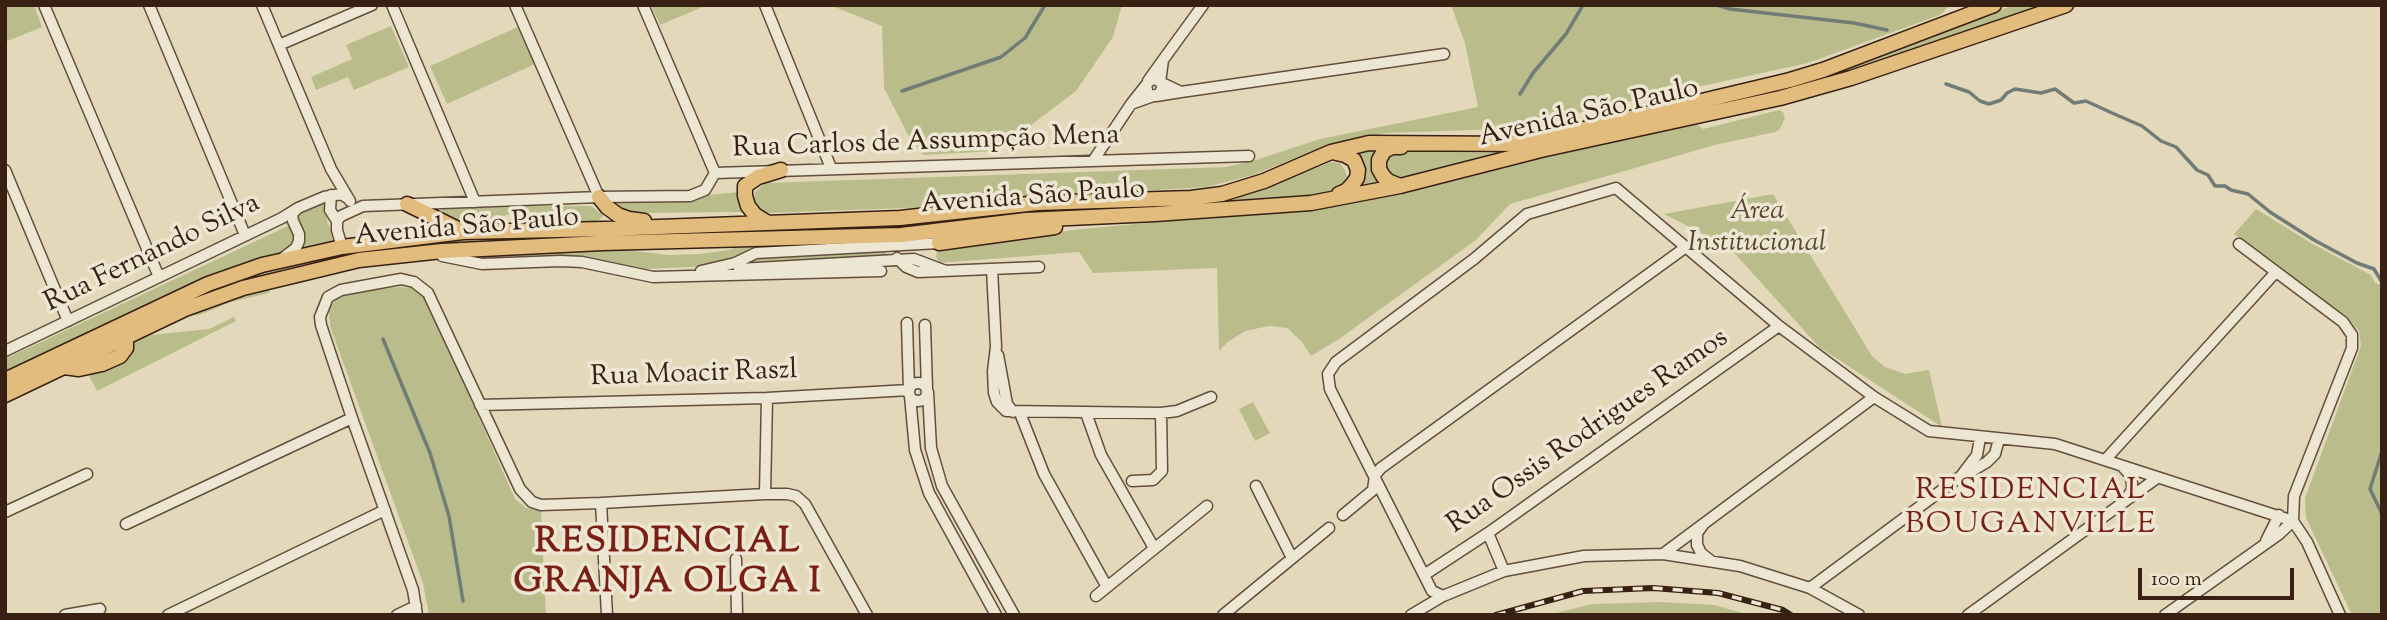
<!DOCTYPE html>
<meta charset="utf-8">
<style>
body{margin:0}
#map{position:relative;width:2387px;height:620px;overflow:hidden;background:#e3d9ba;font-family:"Sorts Mill Goudy",serif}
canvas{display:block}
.frame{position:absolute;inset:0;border:7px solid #382013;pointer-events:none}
.scale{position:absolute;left:2138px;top:568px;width:156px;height:32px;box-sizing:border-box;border:4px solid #382013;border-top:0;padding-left:9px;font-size:21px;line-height:24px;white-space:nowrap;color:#382013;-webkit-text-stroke:5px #ede6d2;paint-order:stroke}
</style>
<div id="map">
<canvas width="2387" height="620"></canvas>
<div class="frame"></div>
<div class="scale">100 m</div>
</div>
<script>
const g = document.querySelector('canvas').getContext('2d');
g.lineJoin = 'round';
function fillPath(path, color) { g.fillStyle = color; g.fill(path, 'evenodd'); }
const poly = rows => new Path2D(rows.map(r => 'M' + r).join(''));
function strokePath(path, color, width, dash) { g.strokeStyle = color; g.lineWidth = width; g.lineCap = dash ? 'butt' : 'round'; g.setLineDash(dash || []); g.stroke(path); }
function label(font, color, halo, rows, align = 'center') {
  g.font = font + ' "Sorts Mill Goudy",serif'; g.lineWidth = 7; g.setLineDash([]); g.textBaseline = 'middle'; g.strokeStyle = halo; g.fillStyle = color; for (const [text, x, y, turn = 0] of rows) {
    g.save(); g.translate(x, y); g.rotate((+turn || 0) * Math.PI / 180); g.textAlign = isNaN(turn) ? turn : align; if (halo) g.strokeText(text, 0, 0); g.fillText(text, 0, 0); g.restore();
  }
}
fillPath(poly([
 [5,5,34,5,42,27,5,42],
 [651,5,705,5,705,6,660,25],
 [830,5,1122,5,1113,37,1076,91,997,151,923,155,907,133,884,88,882,26],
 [1451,5,1947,5,1948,7,1940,15,1808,63,1504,129,1386,133,1315,150,1253,175,1207,187,1025,198,930,207,770,213,761,211,755,206,754,199,755,192,765,183,1226,167,1256,160,1320,139,1478,107,1465,43],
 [2014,5,2048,5,1824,81,1405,180,1393,179,1386,174,1384,161,1387,155,1407,151,1489,153,1520,149,1838,73],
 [391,26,409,67,354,90,348,77,316,90,311,77,352,59,346,45],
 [518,27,535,64,447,104,430,66],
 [1779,110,1783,112,1785,118,1780,129,1775,132,1715,145,1510,204,1476,240,1339,339,1311,356,1302,342,1287,328,1269,326,1245,331,1229,341,1219,351,1217,268,1093,273,1079,252,939,263,936,257,937,250,941,247,1083,229,1316,207,1695,123,1703,129],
 [1376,148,1373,173,1381,187,1361,186,1362,180,1351,152],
 [1331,162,1340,163,1345,170,1347,177,1345,183,1328,195,1317,196,899,230,464,243,361,255,358,252,358,249,441,238,1228,198,1260,190],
 [740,192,744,212,631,213,614,203],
 [1773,194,1872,356,1885,367,1905,374,1929,370,1942,427,1819,347,1729,247,1664,214],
 [328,201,327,222,332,231,333,240,330,244,301,252,305,234,299,224,297,215,301,211],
 [444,206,591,206,604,215,596,223,582,222,567,215,515,212,499,218,460,221,442,212],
 [2256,209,2311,243,2371,275,2375,283,2382,285,2382,615,2352,615,2306,518,2305,498,2361,346,2359,331,2346,316,2281,270,2234,234],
 [290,225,295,239,291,247,284,251,258,259,195,283,5,374,5,359],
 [858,241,756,251,710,266,646,269,563,255,473,258,472,255,616,249,669,255,700,254,729,250,744,244],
 [342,251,343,255,339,258,263,277,5,389,5,383,245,275],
 [885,252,888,256,753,265,754,261,761,258],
 [270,287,269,293,231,302,199,315,185,316,214,302],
 [399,287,415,288,425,296,515,499,526,508,541,511,546,615,429,615,423,583,330,326,329,310,335,300,347,293],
 [234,317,236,321,97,391,83,364,141,336,209,329],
 [1253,402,1270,433,1255,441,1239,409],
 [1661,602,1715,605,1749,615,1548,615,1592,604]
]), '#babd8b');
strokePath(poly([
 [1717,5,1730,9,1854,23,1887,30],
 [1946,84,1969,92,1980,101,1989,104,2001,100,2007,93,2015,89,2041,93,2055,89,2074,103,2086,101,2112,113,2142,126,2161,141,2176,147,2197,170,2208,175,2215,186,2225,186,2231,190,2248,194,2270,212,2314,240,2357,263,2374,269,2382,282],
 [902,91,1001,57,1025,38,1045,5],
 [1520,94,1533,73,1566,34,1583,5],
 [383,339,430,453,449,516,463,601],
 [2382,451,2370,489,2382,514]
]), '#717c76', 3.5);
const minor = poly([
 [44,5,159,277],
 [149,5,245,235],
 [262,5,331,169,350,201],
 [392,5,475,202],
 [515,5,599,197],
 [643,5,715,173],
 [765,5,831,168],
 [279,45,372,5],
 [1163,60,1203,5],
 [1148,81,1163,60,1160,82,1181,92,1156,96],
 [1146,85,1131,104,1159,94,1163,87,1160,82,1156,79,1150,80,1146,86,1148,94,1154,96],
 [1181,92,1444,54],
 [1093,161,1131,104],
 [5,170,68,321],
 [715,173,1249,156],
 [331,195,330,210,337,221],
 [293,221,292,214,298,208,324,197,341,194,349,199],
 [2239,244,2343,322,2352,335,2352,348,2294,496,2293,521,2307,542,2340,615],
 [342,247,337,230,337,221,341,216,363,206,599,197,690,196,705,190,715,173],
 [442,256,482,264,560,261,582,262,653,277,881,271],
 [283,258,296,248,299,241,299,234,293,221],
 [897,258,906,267,918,272,1039,267],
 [739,269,914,259,943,270],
 [992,269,996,347,993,371,994,393,997,402,1006,411,1161,413,1177,411,1211,397],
 [701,271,735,263,756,253,939,243],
 [925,325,927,389],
 [5,351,282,218,298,208],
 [998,355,1007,404,1013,412],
 '909 392a9 9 0 1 1 18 0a9 9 0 1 1-18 0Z',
 [928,392,931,448,942,486,1014,615],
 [910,396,915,450,929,493,996,615],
 [480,405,767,398,909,390,907,323],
 [1020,413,1044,474,1107,587],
 [1086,413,1101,455,1154,548],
 [2106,459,2275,273],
 [2122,466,2130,475,2132,483,2132,490,2127,498],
 [1967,474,1987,462,1995,454,1999,439],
 [1132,481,1153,480,1162,471,1161,413],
 [1256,486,1292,558],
 [765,494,767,398],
 [601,503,607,615],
 [5,512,87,474],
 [1343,515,1373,490,1375,475,1381,468,1686,247],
 [126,524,352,418],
 [1703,525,1697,533,1697,545,1701,553,1711,561],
 [1488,533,1504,571],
 [2266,541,2279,515],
 [1663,554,1874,397],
 [736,559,737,615],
 [1424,575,1488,533,1779,326],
 [1810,588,1961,476,1977,455,1980,438],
 [1096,596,1207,506],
 [1443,596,1432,591,1330,389,1328,374,1336,362,1474,259,1527,214,1616,188,1779,326,1874,397,1929,431,2055,444,2293,521,2278,535,2165,615],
 [65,615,100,609],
 [168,615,385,510],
 [397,615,416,606],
 [417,615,413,590,352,418,321,325,320,317,328,297,341,290,401,279,414,282,428,293,520,489,532,502,541,505,601,503,765,494,787,494,796,496,805,504,867,615],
 [1223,615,1329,528],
 [1411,615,1443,596,1504,571,1584,556,1663,554,1740,566,1810,588,1859,615],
 [1968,615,2157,478]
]);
const major = poly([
 [1332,152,1345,155,1354,160,1358,170,1357,178,1352,185,1346,191,1339,194],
 [1400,186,1388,181,1383,176,1379,169,1379,160,1384,151,1392,147,1401,147],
 [599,197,607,207,618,215,629,219,644,221],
 [407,204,462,231],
 [768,223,755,215,748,206,745,196,745,186,758,177,781,170],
 [939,243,1055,227],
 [64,367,79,369,102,364,120,356,126,348,126,336],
 [5,380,208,284,262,265,342,247,463,232,605,229,900,218,1037,203,1191,198,1222,194,1264,181,1331,152,1369,143,1521,144,1790,80,1823,70,1994,5],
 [5,395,185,309,243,288,359,260,442,251,602,243,901,235,1026,220,1155,214,1311,203,1400,186,1541,150,1780,98,1851,78,2066,5]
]);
strokePath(minor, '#634e3d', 13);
strokePath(major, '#382013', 17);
strokePath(minor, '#ede6d2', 10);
strokePath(major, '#e2bc7d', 14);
const rail = poly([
 [1496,615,1583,591,1653,588,1718,593,1783,610,1791,615]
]);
strokePath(rail, '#382013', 6);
strokePath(rail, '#ede6d2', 3.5, [10]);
label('28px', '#382013', '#ede6d2', [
 ["Avenida São Paulo",1589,115,-13],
 ["Rua Carlos de Assumpção Mena",926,144,-2],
 ["Avenida São Paulo",1033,199,-4],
 ["Avenida São Paulo",467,229,-5],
 ["Rua Fernando Silva",153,255,-26],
 ["Rua Moacir Raszl",694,376,-2],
 ["Rua Ossis Rodrigues Ramos",1589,433,-35]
]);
label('italic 28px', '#584731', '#ede6d2', [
 ["Área",1757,213],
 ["Institucional",1757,245]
]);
g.letterSpacing = '2px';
label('30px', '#7a1f14', '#ede6d2', [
 ["RESIDENCIAL",2031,493],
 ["BOUGANVILLE",2031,527]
]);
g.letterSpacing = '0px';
g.letterSpacing = '2px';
label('bold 35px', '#7a1f14', '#ede6d2', [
 ["RESIDENCIAL",668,545],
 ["GRANJA OLGA I",668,585]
]);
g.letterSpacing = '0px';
</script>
